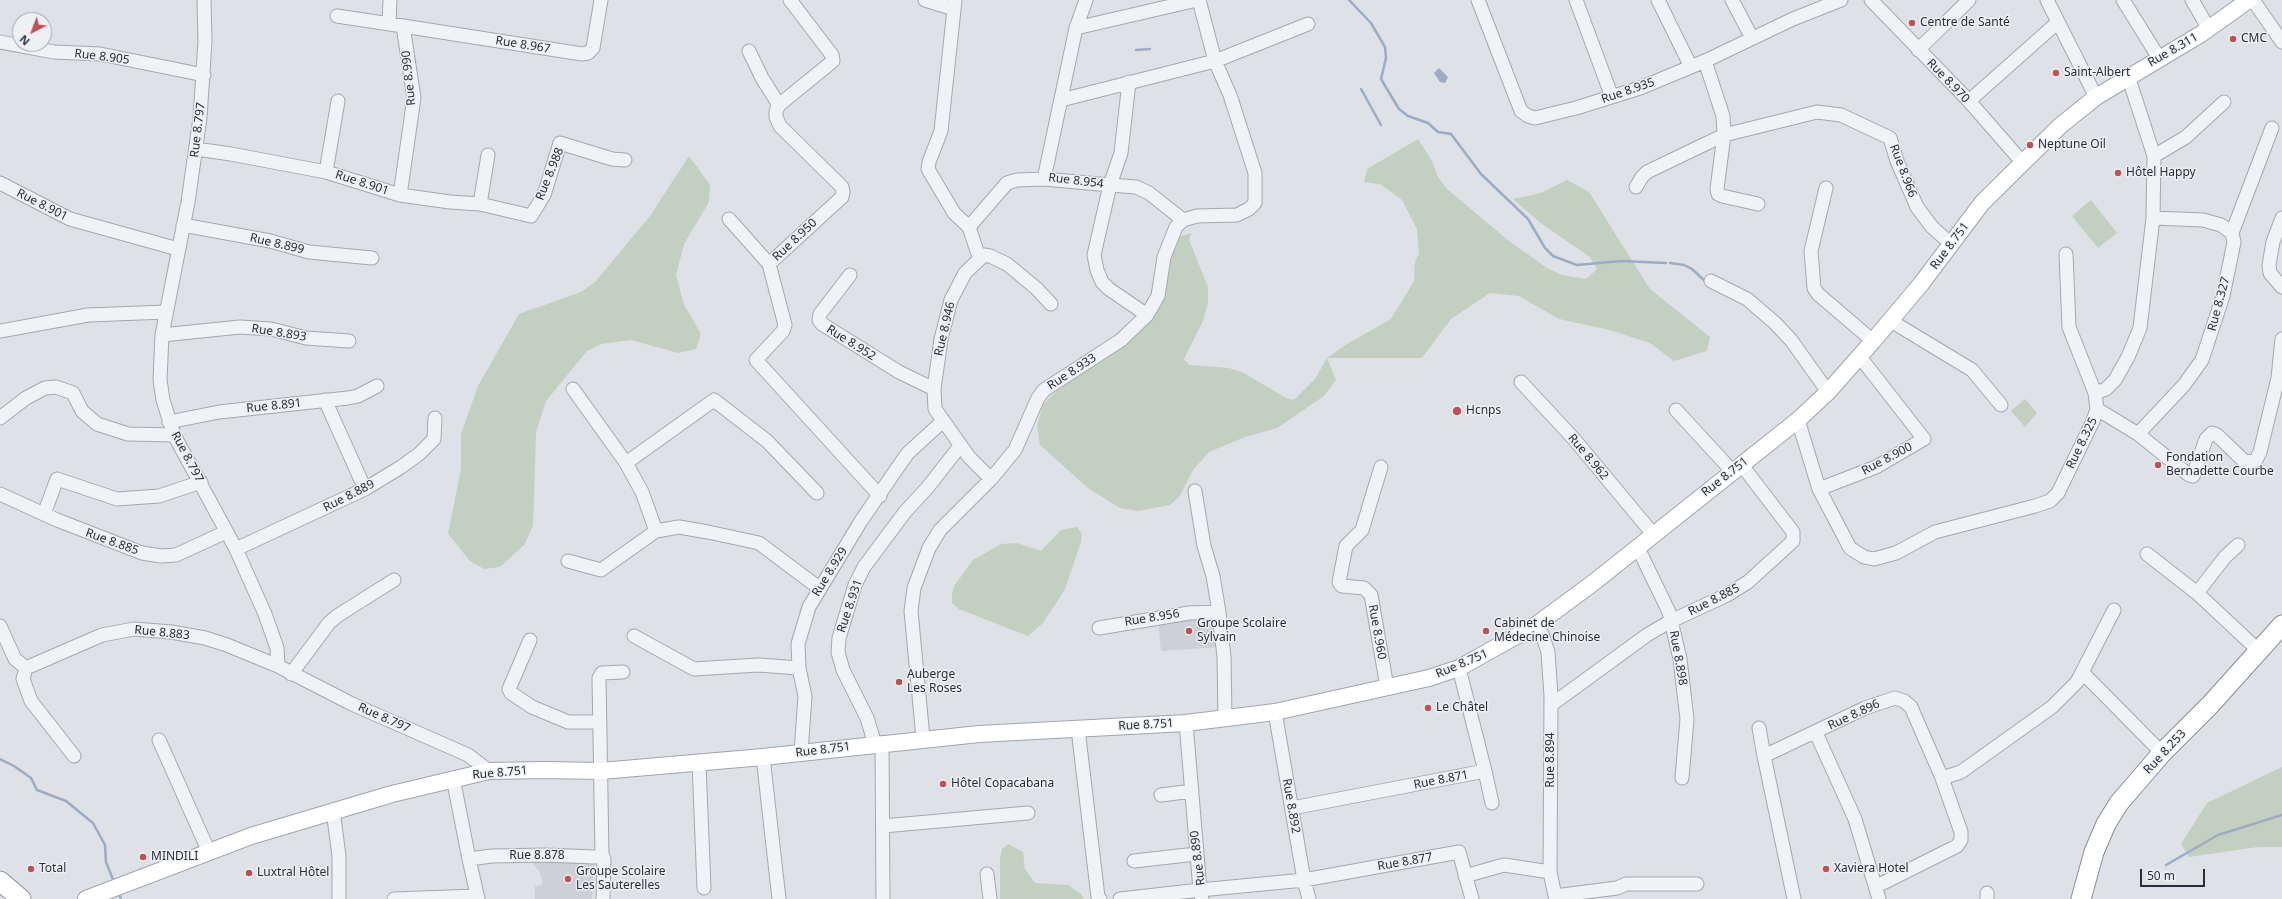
<!DOCTYPE html>
<meta charset="utf-8">
<style>
body{margin:0}
#map{position:relative;width:2282px;height:899px;overflow:hidden;background:#dee1e6;font-family:"Noto Sans",sans-serif}
canvas{display:block}
.north{position:absolute;left:12px;top:12px;width:40px;height:40px;box-sizing:border-box;background:#eef0f4;border:1px solid #9fa2aa;border-radius:50%;rotate:222deg;font-size:11px;font-weight:700;line-height:16px;text-align:center;color:#292e3b}
.north::after{content:'';display:block;margin:auto;width:14px;height:18px;background:#bd5158;clip-path:polygon(50% 0,100% 100%,50% 72%,0 100%)}
.scale{position:absolute;left:2140px;top:869px;width:65px;height:18px;box-sizing:border-box;border:2px solid #292e3b;border-top:0;padding-left:5px;font-size:12px;line-height:14px;white-space:nowrap;color:#292e3b;-webkit-text-stroke:3px #eef0f4;paint-order:stroke}
</style>
<div id="map">
<canvas width="2282" height="899"></canvas>
<div class="north">N</div>
<div class="scale">50 m</div>
</div>
<script>
const g = document.querySelector('canvas').getContext('2d');
g.lineJoin = 'round';
function fillPath(path, color) { g.fillStyle = color; g.fill(path, 'evenodd'); }
const poly = rows => new Path2D(rows.map(r => 'M' + r).join(''));
function strokePath(path, color, width, dash) { g.strokeStyle = color; g.lineWidth = width; g.lineCap = dash ? 'butt' : 'round'; g.setLineDash(dash || []); g.stroke(path); }
function label(font, color, halo, rows, align = 'center') {
  g.font = font + ' "Noto Sans",sans-serif'; g.lineWidth = 3; g.setLineDash([]); g.textBaseline = 'middle'; g.strokeStyle = halo; g.fillStyle = color; for (const [text, x, y, turn = 0] of rows) {
    g.save(); g.translate(x, y); g.rotate((+turn || 0) * Math.PI / 180); g.textAlign = isNaN(turn) ? turn : align; if (halo) g.strokeText(text, 0, 0); g.fillText(text, 0, 0); g.restore();
  }
}
fillPath(poly([
 [1215,617,1220,647,1161,651,1158,620],
 [530,860,594,862,592,899,535,899,535,886,542,885,542,881,540,872]
]), '#cdd0d7');
fillPath(poly([
 [1418,139,1432,161,1438,177,1447,189,1509,241,1547,268,1562,275,1586,279,1597,269,1590,257,1542,224,1513,199,1541,193,1567,180,1589,192,1650,289,1710,337,1707,351,1674,361,1650,343,1610,330,1559,319,1519,296,1490,293,1451,319,1422,358,1327,358,1336,380,1324,396,1277,428,1245,437,1209,452,1193,470,1180,496,1170,505,1138,511,1120,508,1088,488,1040,445,1037,426,1043,405,1062,385,1136,335,1161,305,1172,257,1179,237,1191,233,1189,240,1208,287,1208,303,1203,321,1184,359,1189,365,1229,368,1244,373,1286,398,1294,400,1315,379,1327,358,1347,344,1391,319,1414,281,1415,262,1419,253,1417,229,1402,200,1380,184,1364,182,1367,169],
 [689,156,710,185,709,202,684,244,676,275,684,305,701,334,696,349,678,353,631,340,601,344,587,351,546,401,536,432,533,526,524,545,500,567,484,569,470,561,448,534,461,469,461,434,478,386,519,314,581,292,595,282,650,216],
 [2091,200,2117,233,2098,248,2072,216],
 [2025,399,2037,413,2025,427,2011,411],
 [1077,527,1082,534,1081,542,1065,589,1043,623,1028,636,959,609,952,603,952,594,954,586,973,560,1001,544,1017,543,1041,551,1061,530],
 [2282,767,2282,847,2258,847,2189,857,2181,844,2207,803],
 [1008,844,1023,852,1025,869,1035,883,1068,885,1081,894,1084,899,1000,899,1000,858,1002,849]
]), '#c3cfc1');
fillPath(poly([
 [1439,68,1448,77,1445,83,1440,82,1434,73]
]), '#9dacc2');
strokePath(poly([
 [1349,0,1371,23,1385,47,1386,58,1381,79,1399,109,1408,116,1428,123,1438,132,1451,134,1481,174,1528,219,1545,248,1553,256,1577,265,1621,261,1666,263],
 [1136,50,1150,49],
 [1361,89,1381,125],
 [1670,263,1684,265,1692,269,1707,283],
 [0,759,14,766,31,778,37,790,66,801,93,823,105,845,106,862,114,882],
 [2166,865,2218,835,2282,815],
 [118,892,121,899]
]), '#9dacc2', 2.5);
const minor = poly([
 [204,0,205,41,200,118,188,202,162,335,160,380,163,400,174,435,236,549,265,614,277,648,278,666,352,704,468,755,489,771],
 [790,0,832,55,833,61,779,105,776,111,776,117,780,126,842,187,843,192,842,197,769,264,785,325,783,331,756,360,880,496],
 [925,0,954,9],
 [955,0,941,131,929,162,928,169,954,213,969,227,979,257],
 [1086,0,1076,28,1044,179,1110,185,1094,255,1097,270,1102,282,1109,289,1147,315],
 [1478,0,1521,111,1528,116,1535,118,1576,108,1640,88,1705,61,1793,19,1841,0],
 [1576,0,1612,97],
 [1658,0,1691,67],
 [1732,0,1752,38],
 [1871,0,1969,101,2023,163],
 [2047,0,2096,97],
 [2123,0,2159,58],
 [2192,0,2209,29],
 [2253,0,2282,42],
 [337,16,403,26,414,98,400,195],
 [389,24,390,0],
 [403,26,582,54,588,53,593,48,601,0],
 [1076,28,1197,0],
 [0,42,54,52,100,54,204,75],
 [1918,50,1969,0],
 [749,51,762,78,779,105],
 [1705,61,1723,116,1724,135,1717,189,1718,194,1722,196,1758,204],
 [1129,82,1121,153,1110,185,1136,187,1149,193,1183,220],
 [1061,100,1215,61,1308,24],
 [1969,101,2058,22],
 [196,149,231,154,326,172,400,195,450,202,480,204,488,155],
 [2154,156,2186,137,2224,102],
 [326,172,338,101],
 [0,183,70,219,178,249],
 [1636,187,1642,177,1647,172,1724,135,1817,112,1841,115,1890,138,1897,161,1917,207,1932,227,1951,244],
 [1826,188,1811,251,1814,288,1818,294,1873,341],
 [480,204,531,216,544,195,560,143,612,159,625,160],
 [2282,218,2273,242,2269,265,2270,273,2282,287],
 [729,219,769,264],
 [183,225,270,241,309,252,372,258],
 [969,227,1007,183,1017,180,1044,179],
 [2232,233,2272,128],
 [2066,254,2069,327,2095,393],
 [850,275,820,314,819,320,822,324,899,372,934,389],
 [1711,281,1747,299,1775,323,1791,340,1828,392],
 [1891,321,1972,370,2001,405],
 [0,331,88,315,166,312],
 [162,335,240,327,271,329,306,338,349,341],
 [2278,378,2282,339],
 [1521,382,1574,439,1653,534],
 [573,389,626,463,642,492,656,531],
 [325,400,365,489],
 [2097,409,2138,434,2189,475,2193,476,2206,439,2212,433,2217,435,2244,461,2251,462,2256,460,2260,452,2278,378,2282,379],
 [1676,410,1732,471],
 [0,418,26,398,45,388,56,387,73,393,82,411,97,424,128,434,174,435],
 [1798,420,1819,489,1876,467,1924,439,1860,357],
 [169,422,219,412,348,398,358,396,377,386],
 [2138,434,2184,385,2202,360,2223,296,2234,242,2232,233,2221,225,2203,220,2153,218],
 [626,463,714,400,767,441,817,493],
 [1381,467,1362,530,1346,546,1339,582,1342,586,1364,588,1371,595,1387,687],
 [991,479,969,457,935,409,934,389,941,339,951,300,965,273,984,255,990,256,1007,264,1036,288,1051,304],
 [1819,489,1850,548,1864,557,1874,559,1896,553,1935,532,2035,506,2050,501,2058,493,2093,421,2097,409,2095,393,2106,389,2115,380,2128,357,2140,328,2153,218,2154,156,2128,76],
 [1195,491,1204,546,1213,576,1219,612],
 [0,494,57,520,142,553,161,556,176,555,226,532],
 [44,514,57,479,117,499,159,496,201,482],
 [2238,545,2225,557,2197,593,2259,651],
 [1637,546,1669,612,1680,659,1687,719,1682,778],
 [236,549,365,489,401,467,419,454,434,439,435,418],
 [2147,554,2197,593],
 [568,561,601,570,656,531,679,527,708,532,759,543,819,588],
 [1536,625,1542,634,1548,652,1551,696,1550,872,1555,896],
 [0,626,15,659,26,668,102,635,134,629,171,632,205,638,227,645,278,666],
 [1099,628,1189,613,1219,612,1224,657,1225,718],
 [634,636,694,669,758,665,799,668],
 [530,640,509,689,511,693,532,707,568,722,599,722],
 [26,668,23,679,31,701,74,756],
 [2083,673,2162,753],
 [291,674,329,623,337,616,394,580],
 [1551,705,1647,635,1671,621,1727,595,1748,582,1793,541,1793,532,1741,464],
 [1275,712,1304,880,1309,899],
 [1186,723,1200,890,1304,880,1459,852,1472,899],
 [1759,728,1764,756],
 [1078,729,1098,897,1100,899],
 [1816,733,1855,819,1879,899],
 [923,738,911,611,914,588,929,548,940,530,991,479,1015,450,1038,398,1044,390,1121,340,1147,315,1158,296,1164,257,1176,227,1183,220,1197,216,1237,215,1249,209,1255,203,1255,173,1230,95,1215,61,1199,0],
 [159,740,209,852],
 [882,743,883,899],
 [875,744,867,718,843,670,838,652,839,638,855,585,864,567,905,512,928,487,960,446],
 [801,753,805,696,799,668,798,644,809,607,861,521,898,467,908,453,943,421],
 [763,757,779,899],
 [699,763,704,888],
 [1485,771,1492,803],
 [453,778,469,859,492,856,545,855,595,857,602,855,599,678,602,673,623,672],
 [1161,795,1192,791],
 [1292,808,1485,771,1459,668],
 [333,810,339,856,339,899],
 [883,826,1028,813],
 [602,855,604,859,603,899],
 [469,859,478,899],
 [1134,861,1196,854],
 [987,874,990,899],
 [1465,876,1504,865,1550,872],
 [1877,886,1957,846,1961,840,1961,832,1942,778],
 [1987,893,1987,899],
 [394,899,477,896],
 [1120,899,1200,890,1202,899],
 [1556,899,1555,896,1617,888,1626,884,1697,884],
 [1794,899,1764,756,1865,708,1895,698,1904,701,1911,707,1942,778,1961,772,2052,707,2077,682,2114,610]
]);
const major = poly([
 [86,899,251,836,392,794,489,771,544,770,601,771,763,757,979,734,1186,723,1275,712,1429,678,1459,668,1536,625,1593,583,1798,420,1828,392,1873,341,1921,284,1982,203,2060,126,2096,97,2201,34,2249,0]
]);
const highway = poly([
 [0,881,21,899],
 [2081,899,2094,852,2106,824,2119,803,2162,753,2210,705,2282,625]
]);
strokePath(minor, '#a4a8af', 15);
strokePath(major, '#9fa4b0', 18);
strokePath(highway, '#888d9b', 21);
strokePath(minor, '#f1f2f5', 13);
strokePath(major, '#fff', 16);
strokePath(highway, '#fff', 19);
for (const [x, y, r, color] of [
 [1912,23,4,"#bd5158"],
 [2233,39,4,"#bd5158"],
 [2056,73,4,"#bd5158"],
 [2030,145,4,"#bd5158"],
 [2118,173,4,"#bd5158"],
 [1457,411,5,"#bd5158"],
 [2158,465,4,"#bd5158"],
 [1189,631,4,"#bd5158"],
 [1486,631,4,"#bd5158"],
 [899,682,4,"#bd5158"],
 [1428,708,4,"#bd5158"],
 [943,784,4,"#bd5158"],
 [143,857,4,"#bd5158"],
 [31,869,4,"#bd5158"],
 [1826,869,4,"#bd5158"],
 [249,873,4,"#bd5158"],
 [568,879,4,"#bd5158"]
]) { const dot = new Path2D(); dot.arc(x, y, r, 0, 2 * Math.PI); g.fillStyle = color; g.fill(dot); strokePath(dot, '#eef0f4', 1.5); }
label('12px', '#292e3b', '#eef0f4', [
 ["Centre de Santé",1920,23],
 ["CMC",2241,39],
 ["Saint-Albert",2064,73],
 ["Neptune Oil",2038,145],
 ["Hôtel Happy",2126,173],
 ["Hcnps",1466,411],
 ["Fondation",2166,458],
 ["Bernadette Courbe",2166,472],
 ["Groupe Scolaire",1197,624],
 ["Sylvain",1197,638],
 ["Cabinet de",1494,624],
 ["Médecine Chinoise",1494,638],
 ["Auberge",907,675],
 ["Les Roses",907,689],
 ["Le Châtel",1436,708],
 ["Hôtel Copacabana",951,784],
 ["MINDILI",151,857],
 ["Total",39,869],
 ["Xaviera Hotel",1834,869],
 ["Groupe Scolaire",576,872],
 ["Les Sauterelles",576,886],
 ["Luxtral Hôtel",257,873]
], 'left');
label('12px', '#292e3b', '#eef0f4', [
 ["Rue 8.967",523,45,9],
 ["Rue 8.311",2173,50,-30],
 ["Rue 8.905",102,57,7],
 ["Rue 8.990",409,78,-96],
 ["Rue 8.970",1948,81,46],
 ["Rue 8.935",1628,91,-19],
 ["Rue 8.797",198,130,-83],
 ["Rue 8.966",1903,171,69],
 ["Rue 8.988",550,174,-68],
 ["Rue 8.954",1076,181,7],
 ["Rue 8.901",362,183,18],
 ["Rue 8.901",42,205,27],
 ["Rue 8.950",795,240,-43],
 ["Rue 8.899",277,244,13],
 ["Rue 8.751",1950,246,-53],
 ["Rue 8.327",2219,304,-75],
 ["Rue 8.946",945,329,-77],
 ["Rue 8.893",279,333,9],
 ["Rue 8.952",851,343,32],
 ["Rue 8.933",1072,372,-33],
 ["Rue 8.891",274,406,-6],
 ["Rue 8.325",2082,443,-64],
 ["Rue 8.797",187,457,62],
 ["Rue 8.962",1588,457,50],
 ["Rue 8.900",1887,459,-28],
 ["Rue 8.751",1725,477,-38],
 ["Rue 8.889",349,496,-27],
 ["Rue 8.885",112,542,20],
 ["Rue 8.929",830,572,-58],
 ["Rue 8.885",1714,600,-27],
 ["Rue 8.931",850,606,-71],
 ["Rue 8.956",1152,618,-9],
 ["Rue 8.960",1377,632,80],
 ["Rue 8.883",162,633,6],
 ["Rue 8.898",1678,658,80],
 ["Rue 8.751",1462,664,-23],
 ["Rue 8.896",1854,715,-25],
 ["Rue 8.797",384,718,24],
 ["Rue 8.751",1146,725,-3],
 ["Rue 8.751",823,750,-7],
 ["Rue 8.253",2165,752,-47],
 ["Rue 8.894",1551,760,-90],
 ["Rue 8.751",500,773,-5],
 ["Rue 8.871",1441,780,-11],
 ["Rue 8.892",1291,806,80],
 ["Rue 8.878",537,856],
 ["Rue 8.890",1198,858,-97],
 ["Rue 8.877",1405,862,-10]
]);
</script>
